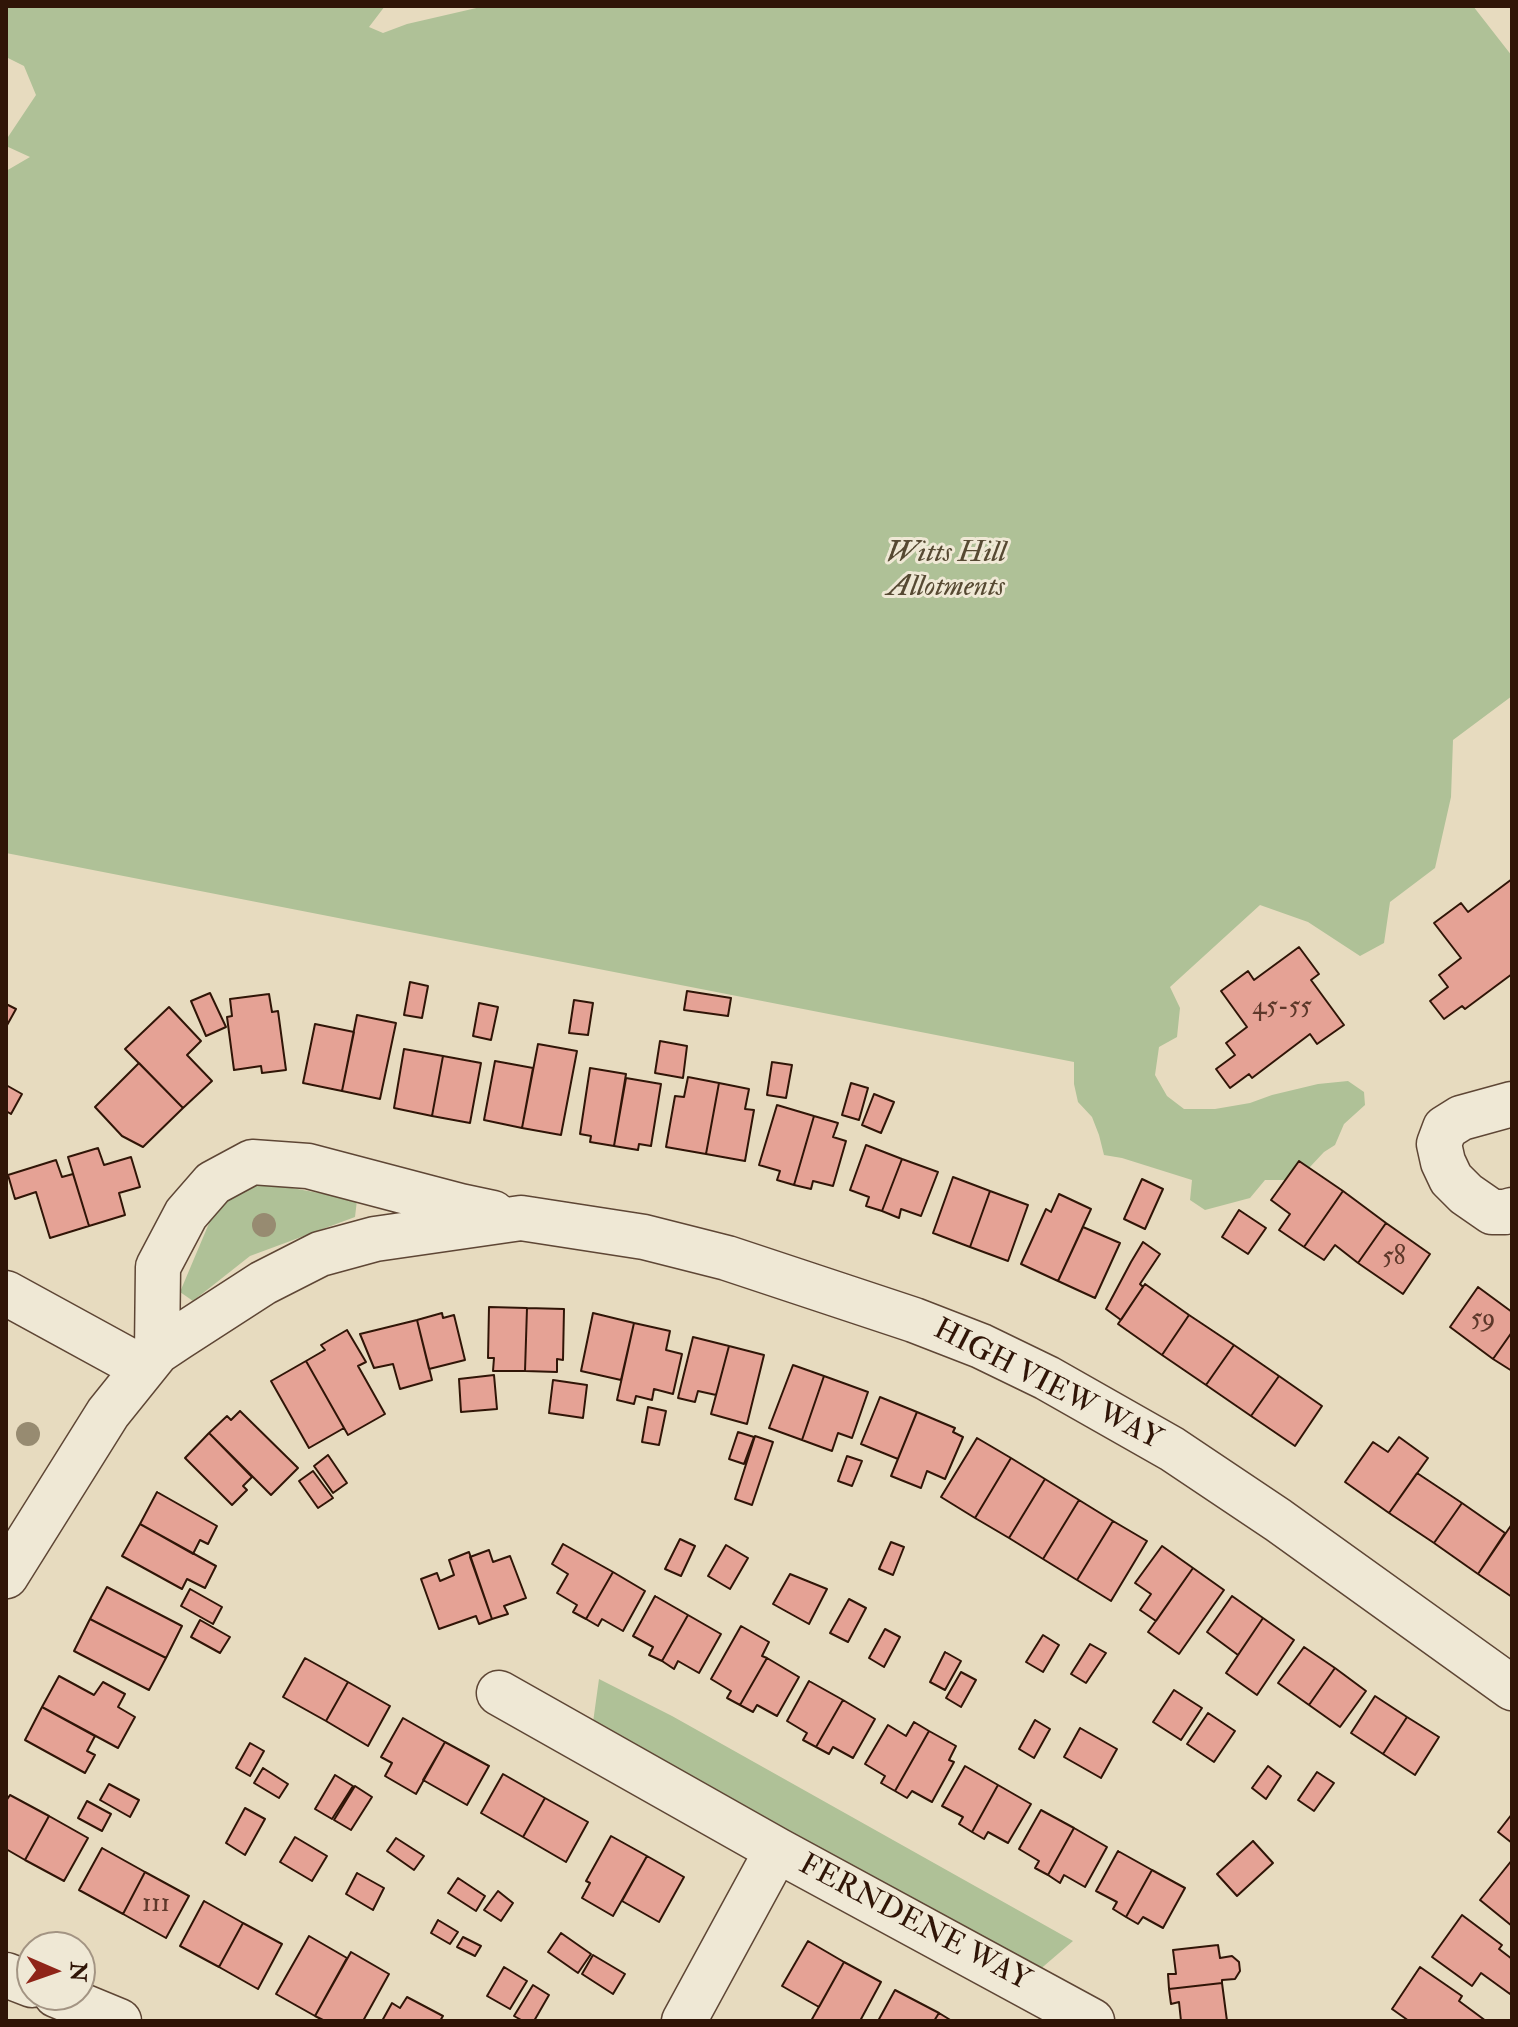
<!DOCTYPE html>
<style>
body{margin:0}
#map{position:relative;width:1518px;height:2027px;overflow:hidden;background:#e7dbbf;font-family:"IM FELL Double Pica",serif}
canvas{display:block}
.frame{position:absolute;inset:0;border:8px solid #301507;pointer-events:none}
.north{position:absolute;left:16px;top:1931px;width:80px;height:80px;box-sizing:border-box;background:#efe8d5;border:2px solid #a39483;border-radius:50%;rotate:92deg;font-size:22px;font-weight:700;line-height:32px;text-align:center;color:#301507}
.north::after{content:'';display:block;margin:auto;width:28px;height:36px;background:#8f2418;clip-path:polygon(50% 0,100% 100%,50% 72%,0 100%)}
</style>
<div id="map">
<canvas width="1518" height="2027"></canvas>
<div class="frame"></div>
<div class="north">N</div>
</div>
<script>
const g = document.querySelector('canvas').getContext('2d');
g.lineJoin = 'round';
function fillPath(path, color) { g.fillStyle = color; g.fill(path, 'evenodd'); }
const poly = rows => new Path2D(rows.map(r => 'M' + r).join(''));
function strokePath(path, color, width, dash) { g.strokeStyle = color; g.lineWidth = width; g.lineCap = dash ? 'butt' : 'round'; g.setLineDash(dash || []); g.stroke(path); }
function label(font, color, halo, rows, align = 'center') {
  g.font = font + ' "IM FELL Double Pica",serif'; g.lineWidth = 6; g.setLineDash([]); g.textBaseline = 'middle'; g.strokeStyle = halo; g.fillStyle = color; for (const [text, x, y, turn = 0] of rows) {
    g.save(); g.translate(x, y); g.rotate((+turn || 0) * Math.PI / 180); g.textAlign = isNaN(turn) ? turn : align; if (halo) g.strokeText(text, 0, 0); g.fillText(text, 0, 0); g.restore();
  }
}
fillPath(poly([
 [6,6,385,6,369,27,383,33,407,24,485,6,1473,6,1512,56,1512,696,1453,740,1451,797,1435,868,1390,902,1384,943,1360,956,1308,922,1260,905,1170,987,1180,1008,1177,1037,1159,1047,1155,1075,1167,1096,1184,1109,1215,1109,1250,1103,1272,1095,1318,1084,1348,1081,1364,1092,1365,1105,1344,1124,1335,1145,1324,1152,1309,1168,1299,1161,1285,1180,1265,1180,1250,1198,1205,1210,1190,1200,1192,1180,1122,1158,1104,1155,1099,1135,1092,1117,1078,1102,1074,1084,1074,1062,6,853,6,171,30,157,6,146,6,140,36,95,24,66,6,57],
 [254,1181,357,1200,355,1217,250,1256,193,1301,180,1292,218,1202],
 [599,1679,672,1716,1073,1941,1023,1984,590,1744]
]), '#afc197');
const building = poly([
 [1512,879,1512,974,1465,1009,1462,1006,1444,1019,1430,1001,1448,987,1439,975,1461,958,1434,923,1461,903,1468,912,1512,879],
 [1299,947,1319,974,1311,980,1344,1025,1317,1044,1310,1034,1252,1078,1249,1074,1230,1088,1216,1069,1235,1055,1226,1043,1247,1027,1221,991,1248,971,1254,980,1299,947],
 [410,982,428,986,422,1018,404,1015,410,982],
 [687,991,731,998,728,1016,684,1010,687,991],
 [210,993,226,1027,206,1036,191,1001,210,993],
 [269,994,272,1012,278,1011,286,1070,262,1073,261,1066,234,1070,227,1017,232,1016,230,999,269,994],
 [574,1000,593,1003,588,1035,569,1033,574,1000],
 [479,1003,498,1007,491,1040,473,1036,479,1003],
 [6,1004,16,1009,6,1027,6,1004],
 [169,1007,201,1041,187,1055,212,1081,183,1108,125,1049,169,1007],
 [357,1015,396,1023,380,1099,342,1091,357,1015],
 [315,1024,354,1032,342,1091,303,1083,315,1024],
 [660,1041,687,1046,683,1078,655,1073,660,1041],
 [538,1044,577,1051,561,1135,522,1128,538,1044],
 [404,1049,443,1056,432,1116,394,1108,404,1049],
 [443,1056,481,1063,470,1123,432,1116,443,1056],
 [495,1061,533,1068,522,1128,484,1120,495,1061],
 [772,1062,792,1065,786,1098,767,1095,772,1062],
 [139,1063,183,1108,143,1147,122,1136,95,1107,139,1063],
 [590,1068,626,1074,614,1146,590,1142,591,1136,580,1134,590,1068],
 [688,1077,719,1083,706,1154,666,1147,675,1096,684,1097,688,1077],
 [626,1078,661,1084,651,1146,639,1144,638,1150,614,1146,626,1078],
 [719,1083,749,1089,745,1109,754,1110,745,1161,706,1154,719,1083],
 [851,1083,868,1088,859,1120,842,1115,851,1083],
 [6,1085,22,1094,11,1114,6,1111,6,1085],
 [874,1094,894,1102,881,1133,862,1125,874,1094],
 [777,1105,814,1116,794,1185,777,1180,780,1171,759,1165,777,1105],
 [814,1116,838,1123,833,1137,846,1141,833,1186,813,1181,811,1189,794,1185,814,1116],
 [866,1145,902,1159,882,1211,866,1206,869,1197,850,1190,866,1145],
 [98,1148,104,1165,131,1157,140,1187,119,1193,125,1215,89,1226,68,1157,98,1148],
 [902,1159,938,1172,921,1216,901,1209,899,1218,882,1211,902,1159],
 [56,1160,62,1177,73,1174,89,1226,50,1238,36,1192,15,1199,8,1175,56,1160],
 [1299,1161,1343,1191,1304,1247,1279,1230,1290,1214,1271,1200,1299,1161],
 [953,1177,990,1191,970,1247,933,1233,953,1177],
 [1142,1179,1163,1189,1145,1229,1124,1219,1142,1179],
 [990,1191,1028,1205,1008,1261,970,1247,990,1191],
 [1343,1191,1386,1223,1358,1263,1335,1245,1324,1260,1304,1247,1343,1191],
 [1059,1194,1091,1209,1058,1281,1021,1264,1046,1209,1051,1212,1059,1194],
 [1239,1210,1266,1228,1248,1254,1222,1237,1239,1210],
 [1386,1223,1430,1254,1403,1294,1358,1263,1386,1223],
 [1083,1227,1120,1243,1095,1298,1058,1281,1083,1227],
 [1143,1242,1160,1254,1140,1284,1143,1287,1121,1320,1106,1309,1131,1262,1143,1242],
 [1145,1284,1189,1315,1162,1355,1118,1324,1145,1284],
 [1478,1287,1512,1312,1512,1332,1493,1359,1450,1327,1478,1287],
 [489,1307,527,1308,525,1371,493,1371,494,1358,488,1358,489,1307],
 [527,1308,564,1309,563,1360,557,1359,557,1372,525,1371,527,1308],
 [442,1313,443,1318,454,1315,465,1360,429,1369,417,1320,442,1313],
 [593,1313,634,1323,621,1380,581,1371,593,1313],
 [1189,1315,1234,1345,1206,1385,1162,1355,1189,1315],
 [417,1320,432,1380,400,1389,393,1364,374,1368,360,1334,417,1320],
 [634,1323,670,1331,666,1350,682,1354,673,1394,654,1389,652,1400,636,1396,634,1404,617,1400,634,1323],
 [347,1330,366,1362,358,1366,385,1414,348,1435,306,1361,325,1350,321,1345,347,1330],
 [1512,1332,1512,1371,1493,1359,1512,1332],
 [693,1337,729,1346,716,1395,698,1391,695,1402,678,1398,693,1337],
 [1234,1345,1279,1376,1251,1416,1206,1385,1234,1345],
 [729,1346,764,1355,747,1424,711,1414,729,1346],
 [306,1361,344,1428,309,1448,271,1381,306,1361],
 [793,1365,824,1376,802,1440,769,1428,793,1365],
 [494,1375,497,1409,461,1412,459,1379,494,1375],
 [824,1376,868,1392,852,1438,838,1433,832,1451,802,1440,824,1376],
 [1279,1376,1322,1406,1295,1446,1251,1416,1279,1376],
 [553,1380,587,1385,583,1418,549,1413,553,1380],
 [880,1397,917,1412,898,1459,861,1444,880,1397],
 [648,1407,666,1411,659,1445,642,1442,648,1407],
 [240,1411,298,1468,271,1495,209,1433,227,1416,231,1420,240,1411],
 [917,1412,955,1428,953,1432,963,1437,945,1479,927,1471,921,1488,891,1476,917,1412],
 [738,1432,754,1437,744,1464,729,1459,738,1432],
 [209,1433,252,1477,243,1486,247,1490,232,1505,185,1458,209,1433],
 [755,1436,773,1442,752,1505,735,1499,755,1436],
 [1399,1437,1428,1458,1389,1513,1345,1482,1373,1442,1388,1452,1399,1437],
 [977,1438,1011,1458,975,1518,941,1497,977,1438],
 [328,1455,347,1483,333,1493,314,1466,328,1455],
 [847,1456,862,1461,852,1486,838,1481,847,1456],
 [1011,1458,1045,1479,1009,1538,975,1518,1011,1458],
 [313,1471,333,1498,318,1508,299,1481,313,1471],
 [1417,1473,1462,1503,1434,1543,1389,1513,1417,1473],
 [1045,1479,1079,1500,1043,1559,1009,1538,1045,1479],
 [157,1492,217,1526,208,1544,200,1540,193,1554,140,1524,157,1492],
 [1079,1500,1113,1521,1077,1580,1043,1559,1079,1500],
 [1462,1503,1505,1533,1478,1574,1434,1543,1462,1503],
 [1113,1521,1147,1541,1111,1601,1077,1580,1113,1521],
 [140,1524,216,1566,205,1588,187,1579,182,1589,122,1556,140,1524],
 [1512,1524,1512,1597,1478,1574,1512,1524],
 [680,1539,695,1546,681,1576,665,1569,680,1539],
 [891,1542,904,1547,893,1575,879,1569,891,1542],
 [563,1544,613,1572,586,1619,573,1612,577,1605,557,1593,568,1574,552,1564,563,1544],
 [726,1545,748,1558,730,1589,708,1576,726,1545],
 [1162,1546,1193,1568,1156,1621,1140,1610,1151,1594,1135,1583,1162,1546],
 [489,1550,493,1562,510,1556,526,1598,504,1606,508,1614,492,1619,470,1557,489,1550],
 [469,1552,492,1619,479,1624,476,1616,439,1629,421,1579,437,1573,440,1581,454,1575,449,1560,469,1552],
 [1193,1568,1224,1590,1179,1654,1148,1632,1193,1568],
 [613,1572,645,1591,623,1631,602,1619,598,1626,586,1619,613,1572],
 [790,1574,827,1589,809,1624,773,1604,790,1574],
 [107,1587,182,1626,166,1658,90,1619,107,1587],
 [190,1589,222,1607,213,1624,181,1606,190,1589],
 [655,1596,688,1615,662,1661,649,1655,653,1647,633,1636,655,1596],
 [1232,1596,1263,1618,1238,1655,1207,1632,1232,1596],
 [849,1599,866,1608,848,1642,830,1633,849,1599],
 [688,1615,721,1634,699,1673,678,1661,674,1669,662,1661,688,1615],
 [1263,1618,1294,1640,1257,1695,1226,1673,1263,1618],
 [90,1619,166,1658,149,1690,74,1651,90,1619],
 [200,1620,230,1637,220,1653,191,1637,200,1620],
 [741,1626,769,1642,762,1656,767,1658,740,1705,727,1698,731,1691,711,1679,741,1626],
 [885,1629,900,1637,884,1667,869,1658,885,1629],
 [1043,1635,1059,1645,1043,1672,1026,1662,1043,1635],
 [1090,1644,1106,1653,1086,1683,1071,1674,1090,1644],
 [1304,1647,1335,1668,1309,1705,1278,1683,1304,1647],
 [945,1652,961,1661,945,1690,930,1682,945,1652],
 [305,1658,348,1682,326,1721,283,1697,305,1658],
 [767,1658,799,1677,777,1716,757,1705,753,1712,740,1705,767,1658],
 [1335,1668,1366,1691,1340,1727,1309,1705,1335,1668],
 [961,1672,976,1680,961,1707,946,1698,961,1672],
 [59,1676,94,1695,103,1682,125,1694,118,1707,135,1717,118,1748,42,1707,59,1676],
 [809,1681,843,1700,816,1747,803,1740,807,1733,787,1721,809,1681],
 [348,1682,390,1706,368,1746,326,1721,348,1682],
 [1174,1690,1202,1708,1181,1740,1153,1722,1174,1690],
 [1375,1696,1407,1717,1383,1754,1351,1733,1375,1696],
 [843,1700,875,1719,853,1758,833,1747,829,1754,816,1747,843,1700],
 [42,1707,95,1736,87,1751,95,1755,85,1773,25,1740,42,1707],
 [1208,1713,1235,1731,1214,1762,1187,1744,1208,1713],
 [1407,1717,1439,1737,1415,1775,1383,1754,1407,1717],
 [403,1718,445,1742,416,1794,385,1776,392,1763,381,1757,403,1718],
 [1035,1720,1050,1729,1034,1758,1019,1749,1035,1720],
 [914,1722,929,1731,895,1791,881,1783,885,1776,865,1764,888,1725,906,1736,914,1722],
 [1080,1728,1117,1749,1101,1778,1064,1757,1080,1728],
 [929,1731,956,1746,949,1760,954,1762,932,1802,912,1791,907,1798,895,1791,929,1731],
 [445,1742,489,1766,467,1805,423,1780,445,1742],
 [250,1743,264,1751,250,1776,236,1768,250,1743],
 [965,1766,998,1785,972,1832,959,1824,963,1817,942,1806,965,1766],
 [1268,1766,1281,1776,1266,1799,1252,1788,1268,1766],
 [263,1768,288,1784,279,1798,254,1783,263,1768],
 [1317,1772,1334,1783,1314,1811,1298,1800,1317,1772],
 [503,1774,545,1798,523,1837,481,1813,503,1774],
 [335,1775,353,1786,332,1819,315,1809,335,1775],
 [109,1784,139,1800,130,1817,100,1800,109,1784],
 [998,1785,1031,1804,1008,1843,988,1832,984,1839,972,1832,998,1785],
 [355,1786,372,1797,351,1830,334,1820,355,1786],
 [10,1795,49,1816,25,1860,6,1849,6,1801,10,1795],
 [545,1798,588,1822,566,1862,523,1837,545,1798],
 [87,1801,111,1814,102,1831,78,1818,87,1801],
 [245,1808,265,1819,245,1855,226,1843,245,1808],
 [1041,1810,1074,1828,1048,1875,1035,1868,1039,1861,1019,1849,1041,1810],
 [1512,1814,1512,1843,1498,1832,1512,1814],
 [49,1816,88,1838,64,1881,25,1860,49,1816],
 [1074,1828,1107,1847,1085,1887,1064,1875,1060,1883,1048,1875,1074,1828],
 [611,1836,647,1856,613,1916,582,1898,590,1883,586,1881,611,1836],
 [295,1837,327,1856,312,1881,280,1862,295,1837],
 [396,1838,424,1856,414,1870,387,1851,396,1838],
 [1253,1841,1273,1863,1237,1896,1217,1874,1253,1841],
 [102,1848,145,1872,123,1914,79,1890,102,1848],
 [1118,1851,1152,1870,1126,1917,1113,1909,1117,1902,1096,1891,1118,1851],
 [647,1856,684,1877,659,1922,622,1901,647,1856],
 [1512,1860,1512,1926,1480,1900,1512,1860],
 [1152,1870,1185,1888,1163,1928,1143,1917,1138,1924,1126,1917,1152,1870],
 [145,1872,189,1896,166,1938,123,1914,145,1872],
 [357,1873,384,1888,373,1910,346,1894,357,1873],
 [458,1878,485,1896,476,1911,448,1893,458,1878],
 [498,1891,513,1903,501,1921,484,1910,498,1891],
 [204,1901,243,1923,219,1967,180,1946,204,1901],
 [1462,1915,1502,1945,1499,1949,1512,1959,1512,1991,1510,1994,1481,1973,1472,1986,1432,1957,1462,1915],
 [438,1920,458,1932,450,1944,431,1933,438,1920],
 [243,1923,282,1944,258,1989,219,1967,243,1923],
 [561,1933,591,1954,578,1973,548,1952,561,1933],
 [309,1936,347,1958,315,2016,276,1994,309,1936],
 [463,1937,481,1946,475,1956,457,1947,463,1937],
 [808,1941,844,1962,819,2007,782,1986,808,1941],
 [1218,1945,1220,1958,1232,1956,1239,1962,1240,1971,1235,1979,1222,1980,1222,1983,1169,1989,1168,1974,1176,1974,1173,1950,1218,1945],
 [351,1952,389,1974,363,2021,325,2021,315,2016,351,1952],
 [593,1955,625,1974,613,1994,582,1974,593,1955],
 [844,1962,881,1982,860,2021,811,2021,844,1962],
 [504,1967,527,1981,510,2009,487,1996,504,1967],
 [1420,1967,1462,1996,1459,2001,1486,2021,1409,2021,1392,2009,1420,1967],
 [1222,1983,1227,2021,1181,2021,1179,2002,1171,2004,1169,1989,1222,1983],
 [533,1985,549,1995,534,2021,523,2021,514,2016,533,1985],
 [895,1990,939,2013,934,2021,878,2021,895,1990],
 [407,1997,443,2016,440,2021,382,2021,392,2003,400,2008,407,1997],
 [939,2013,952,2021,934,2021,939,2013]
]);
fillPath(building, '#e5a295');
strokePath(building, '#301507', 2);
const minor = poly([
 [1512,1104,1461,1118,1445,1128,1439,1144,1443,1162,1451,1179,1466,1194,1492,1212,1505,1212,1512,1210],
 [6,1293,143,1368],
 [157,1352,158,1267,186,1214,213,1183,252,1162,308,1166,460,1206,493,1213],
 [6,1576,108,1413,157,1352,178,1338,263,1283,320,1254,375,1239,521,1218,644,1237,727,1258,914,1320,981,1346,1047,1378,1172,1449,1278,1520,1512,1688],
 [499,1693,777,1850,1092,2021],
 [6,1975,32,1985],
 [56,1995,119,2021],
 [684,2021,777,1850]
]);
strokePath(minor, '#5e4635', 47);
strokePath(minor, '#efe8d5', 44);
g.fillStyle = '#978b71';
for (const [x, y] of [
 [264,1225],
 [28,1434]
]) { g.beginPath(); g.arc(x, y, 12, 0, 2 * Math.PI); g.fill(); }
label('26px', '#5d382a', null, [
 ["45-55",1282,1008],
 ["58",1394,1258],
 ["59",1483,1320],
 ["111",156,1905]
]);
label('italic 30px', '#564932', '#efe8d5', [
 ["Witts Hill",946,555],
 ["Allotments",946,589]
]);
label('30px', '#301507', '#efe8d5', [
 ["HIGH VIEW WAY",1047,1386,27],
 ["FERNDENE WAY",914,1924,28]
]);
</script>
